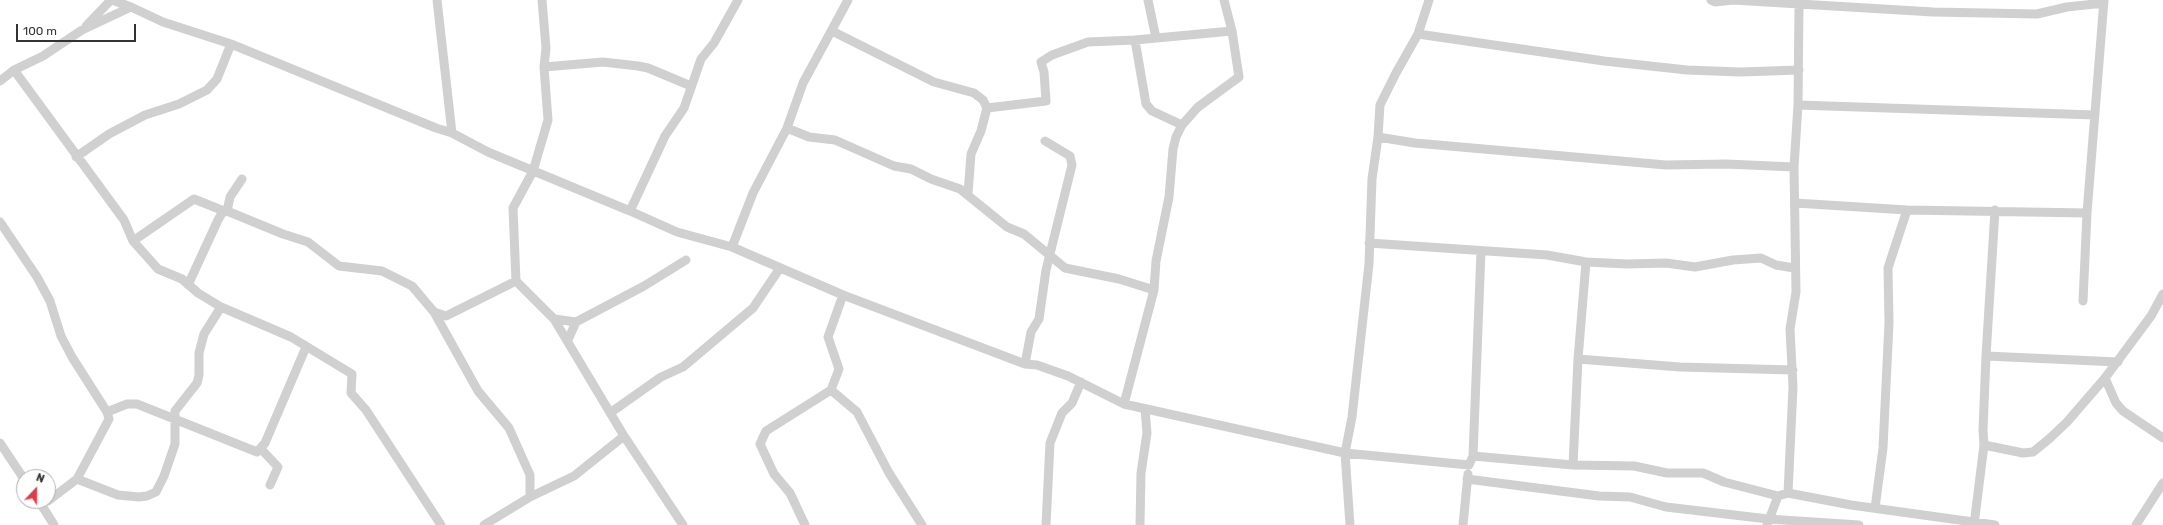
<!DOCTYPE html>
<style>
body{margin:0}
#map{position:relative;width:2163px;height:525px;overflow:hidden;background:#fff;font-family:Rubik,sans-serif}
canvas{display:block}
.north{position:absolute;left:16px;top:469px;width:40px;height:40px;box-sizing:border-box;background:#fff;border:1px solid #adadad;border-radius:50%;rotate:22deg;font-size:11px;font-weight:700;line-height:16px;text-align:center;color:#333}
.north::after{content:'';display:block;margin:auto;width:14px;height:18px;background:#e63946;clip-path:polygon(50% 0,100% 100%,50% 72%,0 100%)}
.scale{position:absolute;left:16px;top:24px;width:120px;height:18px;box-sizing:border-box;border:2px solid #333;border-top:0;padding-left:5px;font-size:12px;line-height:14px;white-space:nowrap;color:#333;-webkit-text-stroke:3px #fff;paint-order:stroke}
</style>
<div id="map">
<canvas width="2163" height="525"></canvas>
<div class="north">N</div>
<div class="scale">100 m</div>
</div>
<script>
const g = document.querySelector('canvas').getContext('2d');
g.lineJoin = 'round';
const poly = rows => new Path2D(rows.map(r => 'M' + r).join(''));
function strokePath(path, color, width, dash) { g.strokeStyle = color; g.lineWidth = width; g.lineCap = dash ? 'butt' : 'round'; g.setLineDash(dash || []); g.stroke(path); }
strokePath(poly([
 [112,0,131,7],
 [437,0,452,133],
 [1148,0,1156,38],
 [1711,0,1715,2,1733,0,1933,12,2037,14,2067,7,2104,3],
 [86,26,111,0],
 [832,31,934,82,974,93,983,100,987,108,981,131,971,154,968,194],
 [1418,34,1604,61,1687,70,1740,72,1799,70],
 [1135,40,1146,104,1152,111,1182,125],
 [544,67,603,62,638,66,648,68,691,86],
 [14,70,124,220,133,241,158,269,182,279,198,293,221,307,291,337,352,374,351,393,366,410,441,525],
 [0,81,14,70,43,56,82,30,131,7,163,22,231,44,436,128,452,133,488,152,630,211,677,232,732,247,843,295,1025,364,1037,365,1068,376,1124,404,1345,453,1469,465,1473,456,1573,465,1634,466,1667,473,1703,473,1724,482,1778,496,1788,493,1851,505,1995,525],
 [1798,105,2095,115],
 [987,108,1046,101,1044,72,1041,62,1052,55,1088,42,1135,40,1232,31],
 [787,128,809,137,835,140,894,166,911,169,931,179,960,189,1007,227,1024,234,1065,268,1119,279,1154,290],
 [1378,137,1415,143,1666,165,1726,164,1794,167],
 [76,157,109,134,145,115,179,104,207,90,217,79,231,44],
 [1795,203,1907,210,2087,213,2104,0],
 [227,211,230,197,242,179],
 [630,211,665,136,684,108,701,59,714,43,738,0],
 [0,222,37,277,50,301,61,336,72,357,107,412,109,419,77,479,48,501],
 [133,241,194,199,224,211],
 [1369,243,1547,255,1586,262,1627,264,1666,263,1695,267,1733,260,1761,258,1776,265,1794,268],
 [732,247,753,193,787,128,803,83,848,0],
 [188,285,218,220,222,213,227,211,283,234,308,242,339,266,382,271,412,286,434,312,446,316,516,281],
 [843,295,828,337,839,369,831,390,857,412,889,473,922,525],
 [2083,301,2087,213],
 [434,312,478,391,509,428,530,475,530,497,484,525],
 [554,319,576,322],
 [568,340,576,322,644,286,686,260],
 [1986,356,2118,362],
 [1578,359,1680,367,1793,370],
 [1025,364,1031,332,1039,319,1046,270,1072,165,1070,156,1045,141],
 [2105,378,2116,403,2123,411,2163,438],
 [1124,404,1154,290,1156,261,1169,197,1173,149,1176,137,1182,125,1198,107,1239,77,1232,31,1224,0],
 [107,412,127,404,137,404,257,452,265,443,306,347],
 [610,413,661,377,683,367,753,308,780,268],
 [624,436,683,525],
 [0,443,24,479],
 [1984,445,2023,453,2033,452,2049,439,2067,422,2105,378,2151,316,2163,294],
 [261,449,278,467,270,485],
 [1473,456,1481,251],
 [1573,465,1578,359,1586,262],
 [77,479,118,495,139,497,147,496,156,492,164,476,175,444,175,411,197,383,199,375,199,353,204,334,221,307],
 [1467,479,1599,496,1630,497,1666,507,1768,519,1859,525],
 [1788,493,1793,387,1790,329,1796,292,1794,167,1798,105,1799,6],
 [530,497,574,476,624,436,554,319,516,281,513,208,533,171,548,120,544,67,546,48,542,0],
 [39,501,54,525],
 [1875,508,1883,448,1889,323,1888,268,1907,210],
 [805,525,790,493,774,474,760,444,766,431,831,390],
 [1046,525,1050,443,1062,413,1072,403,1081,382],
 [1140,525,1141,473,1147,433,1145,409],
 [1350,525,1345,453,1352,417,1369,264,1372,179,1378,137,1380,105,1396,73,1418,34,1429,0],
 [1463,525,1468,474],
 [1767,525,1778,496],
 [1974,525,1984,445,1983,430,1986,356,1995,210],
 [2136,525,2163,483]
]), '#d0d0d0', 9);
</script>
